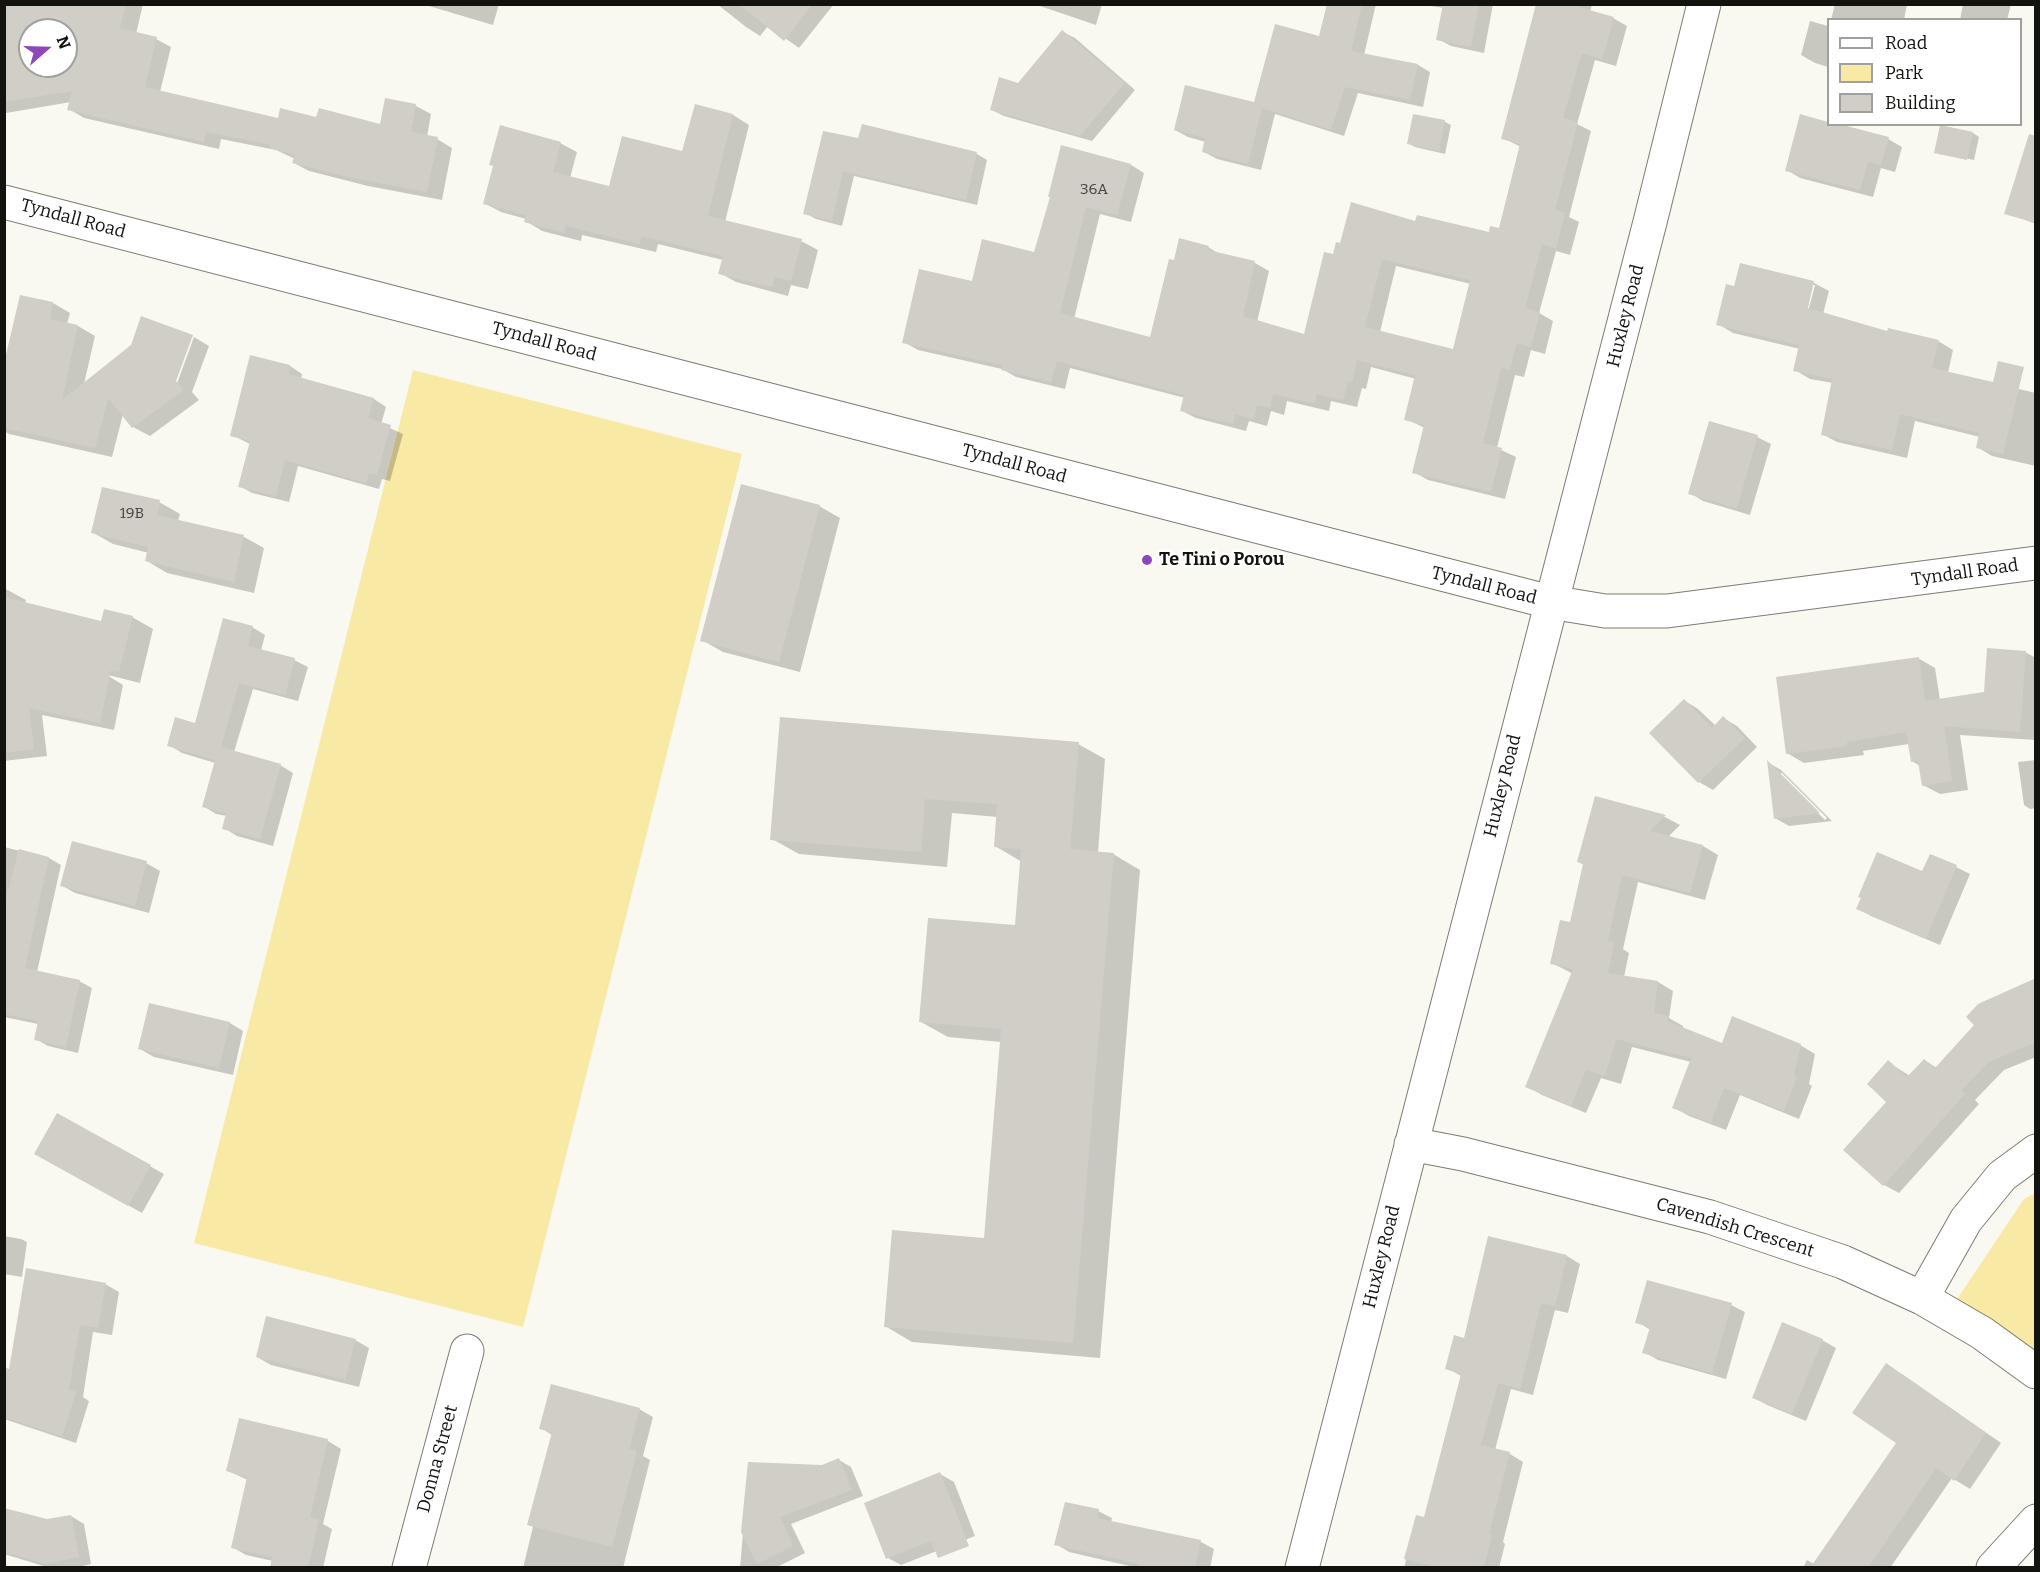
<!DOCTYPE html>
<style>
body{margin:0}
#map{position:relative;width:2040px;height:1572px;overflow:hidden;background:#faf9f1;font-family:Bitter,serif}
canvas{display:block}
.frame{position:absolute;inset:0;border:6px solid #12120f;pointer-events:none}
.legend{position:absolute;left:1827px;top:18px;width:195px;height:108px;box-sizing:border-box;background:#fff;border:2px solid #a0a09f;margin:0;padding:8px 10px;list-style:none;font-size:18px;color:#12120f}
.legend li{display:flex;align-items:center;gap:12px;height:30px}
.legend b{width:30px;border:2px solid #a0a09f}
.north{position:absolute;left:18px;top:18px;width:60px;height:60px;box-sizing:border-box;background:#fff;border:2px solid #a0a09f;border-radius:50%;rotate:70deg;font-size:16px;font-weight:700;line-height:24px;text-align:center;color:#12120f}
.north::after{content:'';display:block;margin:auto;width:21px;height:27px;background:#8d47bb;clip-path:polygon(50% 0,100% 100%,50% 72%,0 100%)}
</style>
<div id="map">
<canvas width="2040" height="1572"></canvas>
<div class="frame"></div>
<ul class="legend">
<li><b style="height:8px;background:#fff"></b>Road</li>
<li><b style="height:16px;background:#f8e9a4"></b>Park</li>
<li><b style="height:16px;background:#d0cec7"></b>Building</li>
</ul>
<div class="north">N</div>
</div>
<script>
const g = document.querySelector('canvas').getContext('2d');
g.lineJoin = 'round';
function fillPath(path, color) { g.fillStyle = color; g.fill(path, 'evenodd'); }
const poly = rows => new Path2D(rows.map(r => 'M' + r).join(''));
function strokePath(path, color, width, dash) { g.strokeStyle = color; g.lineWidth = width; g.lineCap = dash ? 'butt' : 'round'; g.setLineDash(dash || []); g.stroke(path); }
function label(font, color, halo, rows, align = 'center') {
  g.font = font + ' Bitter,serif'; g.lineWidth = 5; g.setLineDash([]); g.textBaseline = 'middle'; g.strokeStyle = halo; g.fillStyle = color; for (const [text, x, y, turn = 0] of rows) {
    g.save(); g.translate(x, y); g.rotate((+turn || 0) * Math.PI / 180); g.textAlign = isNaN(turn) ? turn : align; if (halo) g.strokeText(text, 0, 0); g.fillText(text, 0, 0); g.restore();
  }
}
fillPath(poly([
 [413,370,742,454,523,1327,194,1243],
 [2035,1193,2035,1363,1947,1314,2024,1199]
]), '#f8e9a4');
fillPath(poly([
 [4,4,143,4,136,34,156,39,171,47,160,92,279,119,317,119,381,126,386,100,416,106,431,114,427,137,437,139,452,148,442,200,368,186,309,171,294,163,295,159,276,150,221,139,219,149,84,118,69,109,71,102,6,113,4,112],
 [30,30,66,30,66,66,30,66],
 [422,4,499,4,493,25],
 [717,4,834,4,799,48,768,26,760,36,746,27],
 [1034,4,1102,4,1096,25],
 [1328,4,1376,4,1364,55,1418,65,1430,72,1423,107,1358,93,1344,136,1275,114,1261,170,1217,159,1204,152,1206,142,1188,137,1175,130,1255,104,1320,38],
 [1416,4,1493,4,1484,53,1451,46,1438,39,1444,8],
 [1538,4,1592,4,1590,12,1613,18,1627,26,1616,66,1595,60,1577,124,1591,131,1569,217,1579,222,1570,255,1556,251,1539,313,1553,321,1545,354,1531,350,1524,377,1515,375,1497,448,1516,457,1505,499,1428,480,1414,472,1425,428,1406,419,1416,379,1371,367,1366,389,1362,388,1357,407,1331,401,1329,411,1287,401,1284,415,1271,411,1267,426,1249,421,1246,431,1196,418,1182,411,1185,398,1070,368,1065,389,1016,377,1002,369,918,350,904,342,974,283,1036,254,1131,165,1144,173,1131,222,1100,214,1074,319,1151,339,1175,262,1208,247,1221,255,1255,263,1269,271,1257,322,1305,336,1334,256,1417,223,1490,234,1500,230,1521,147,1503,138],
 [1396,266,1471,284,1454,351,1380,332],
 [1835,4,1907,4,1904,20,1831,20],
 [1963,4,2011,4,2007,20,1960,20],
 [1810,21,1828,26,1828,67,1815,63,1801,55],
 [1063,32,1075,38,1135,90,1092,141,1004,116,992,110,1019,84],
 [696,105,733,115,749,125,725,222,801,241,818,250,808,289,791,285,788,296,736,282,720,273,723,260,658,244,656,252,582,235,581,241,542,231,526,221,526,219,501,212,484,203,560,143,577,152,570,178,610,188,684,153],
 [1414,116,1445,122,1451,125,1445,154,1415,147,1408,143],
 [1801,116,1888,139,1902,147,1895,172,1881,168,1873,197,1800,178,1787,170],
 [863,126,977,154,987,160,977,205,854,176,842,226,816,219,805,213,860,140],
 [1942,127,1973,133,1979,137,1974,160,1941,153,1941,155,1936,152],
 [2036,189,2036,224,2006,213],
 [1741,265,1814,283,1829,291,1823,314,1889,333,1938,341,1953,350,1948,373,2036,393,2036,466,1992,456,1977,447,1980,437,1915,421,1907,458,1837,442,1822,434,1833,383,1810,379,1795,370,1800,349,1733,333,1718,324,1735,288],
 [1812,285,1815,285,1807,316,1805,315],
 [21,296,53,303,70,313,67,324,78,326,95,336,84,384,132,345,142,318,193,337,191,337,172,388,175,389,194,337,209,346,192,392,199,400,150,436,133,427,123,414,112,457,9,434,4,431,4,370],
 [252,357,290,366,302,374,301,379,374,399,386,407,381,424,403,434,390,481,382,479,379,489,298,466,289,502,252,493,240,486,250,444,232,435],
 [1757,437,1771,444,1750,515,1703,501,1690,493],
 [159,502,180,514,178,521,244,537,264,548,254,593,167,573,147,561,149,553,113,544,92,532],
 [819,506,840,518,800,672,723,652,702,640],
 [4,588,26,600,25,604,102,623,132,617,153,629,140,683,4,649],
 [252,627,265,635,261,651,294,660,308,667,298,701,253,689,234,752,280,765,293,773,273,846,237,836,224,828,227,816,216,814,203,806,215,763,182,753,169,745,196,725],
 [2025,652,2036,658,2036,740,1960,735,1968,790,1940,794,1923,785,1920,766,1912,761,1909,744,1863,751,1864,755,1804,763,1787,753,1918,658,1935,668,1940,700,1985,693],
 [110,677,123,685,114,730,42,715,47,756,4,761,4,690],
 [1685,701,1698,709,1716,726,1723,718,1737,726,1757,747,1713,790,1699,782,1651,733],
 [1078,744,1105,759,1098,853,1113,854,1140,870,1100,1358,912,1342,885,1326,985,1239,1001,1042,948,1037,921,1022,1016,927,1022,862,995,846,998,817,952,813,947,867,799,854,772,839],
 [2036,760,2036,808,2030,809,2024,805,2018,762],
 [1769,763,1781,770,1832,821,1789,826,1775,818],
 [1781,772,1827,818,1825,820,1781,776],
 [1596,798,1665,817,1680,825,1668,837,1703,846,1718,855,1705,900,1638,882,1623,949,1629,953,1624,977,1658,982,1673,991,1669,1018,1683,1026,1683,1029,1723,1045,1800,1045,1815,1054,1809,1084,1812,1086,1799,1119,1740,1095,1726,1130,1689,1116,1673,1107,1691,1062,1632,1047,1621,1084,1601,1078,1586,1113,1542,1095,1527,1086,1573,974,1552,963,1571,924,1584,865,1579,862],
 [4,847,49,858,61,865,37,972,79,981,92,988,78,1053,48,1046,36,1039,38,1024,4,1017],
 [146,863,160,871,149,913,75,893,61,885],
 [1956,867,1970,874,1940,945,1871,916,1858,908,1923,873],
 [2036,980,2036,1057,2004,1070,1975,1100,1979,1104,1899,1193,1884,1185,1845,1150,1888,1101,1888,1062,1910,1076,1924,1060,1937,1068,1976,1025,1968,1017,1983,1002],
 [150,1005,230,1023,243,1031,233,1075,154,1057,140,1049],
 [58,1115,164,1174,142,1213,36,1154],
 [4,1236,21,1239,27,1242,22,1277,4,1274],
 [1567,1256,1580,1264,1568,1313,1555,1310,1533,1395,1511,1389,1495,1450,1510,1454,1523,1462,1503,1542,1505,1544,1499,1568,1404,1568,1417,1516,1425,1519,1461,1376,1447,1368,1465,1340],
 [105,1284,119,1292,112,1335,93,1332,83,1397,89,1401,76,1443,4,1419,4,1369,10,1371],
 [1731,1305,1745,1312,1726,1379,1658,1360,1644,1352,1651,1330,1637,1322],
 [355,1340,369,1348,359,1387,271,1365,257,1357],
 [1822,1340,1836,1348,1806,1421,1767,1405,1753,1397],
 [1902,1374,2001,1443,1970,1489,1952,1478,1890,1568,1803,1568,1807,1560,1814,1564,1898,1443],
 [639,1409,653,1417,643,1456,650,1460,623,1568,523,1568,533,1527,529,1524,552,1435,541,1428],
 [240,1419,328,1441,341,1449,323,1524,332,1529,323,1568,271,1568,273,1561,246,1555,232,1547,248,1480,228,1471],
 [839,1460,851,1467,863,1496,791,1524,805,1553,775,1568,740,1568,749,1464,822,1467],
 [940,1474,954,1482,975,1536,901,1565,888,1558],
 [4,1506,5,1509,47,1520,71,1516,84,1524,91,1564,74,1568,50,1568,4,1554],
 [1098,1511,1112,1518,1111,1523,1201,1542,1214,1549,1210,1568,1138,1568,1069,1552,1056,1544]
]), '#0003');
fillPath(poly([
 [4,4,126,4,120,28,157,37,145,87,278,118,280,108,316,117,319,108,380,124,385,98,416,104,411,132,438,137,427,192,352,178,292,163,295,155,270,148,271,145,206,132,204,142,67,110,72,91,4,102],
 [30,30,66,30,66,66,30,66],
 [739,4,813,4,784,41],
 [1327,4,1362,4,1351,51,1418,64,1410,100,1345,87,1331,130,1262,108,1248,164,1202,152,1205,138,1174,130,1185,85,1254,102,1275,24,1319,36],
 [1443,4,1479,4,1471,47,1436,40],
 [1536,4,1568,4,1614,17,1602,59,1582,53,1563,118,1578,122,1555,210,1565,213,1556,248,1542,244,1525,308,1540,312,1531,347,1517,343,1510,370,1501,368,1483,443,1502,448,1491,492,1412,473,1424,425,1404,420,1415,375,1357,360,1352,382,1348,381,1343,400,1317,394,1315,404,1273,394,1270,408,1257,405,1254,419,1235,414,1233,424,1180,411,1184,395,1057,361,1051,382,1001,370,1002,365,902,343,919,269,972,281,982,239,1034,252,1050,197,1048,197,1061,145,1131,164,1117,215,1086,207,1060,313,1150,337,1169,259,1174,260,1179,238,1209,246,1208,250,1255,261,1243,316,1304,334,1324,252,1333,254,1336,242,1340,243,1351,202,1415,221,1417,215,1489,232,1490,226,1499,228,1520,144,1501,139],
 [1382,259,1470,280,1453,349,1365,327],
 [1062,30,1125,83,1080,136,990,110,999,77,1018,83],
 [695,104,733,114,708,216,802,239,791,281,775,277,772,287,718,274,723,256,641,236,640,244,566,226,564,233,524,222,526,215,483,204,493,166,489,165,500,125,561,142,553,172,609,186,622,136,682,151],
 [1413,114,1445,120,1439,151,1407,144],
 [1800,114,1828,122,1828,124,1839,124,1889,137,1881,165,1868,162,1860,190,1785,171],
 [862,124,977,152,966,200,843,171,832,221,803,214,823,131,858,138],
 [1940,125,1973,132,1967,160,1934,153],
 [2029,134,2036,136,2036,223,2004,214],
 [1740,263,1814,281,1808,308,1887,331,1888,328,1939,340,1932,368,1993,382,1998,361,2024,367,2003,454,1976,448,1979,433,1900,414,1892,450,1821,435,1832,379,1793,371,1799,345,1716,325,1726,284,1734,286],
 [20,295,53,302,50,319,78,325,62,400,131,345,141,316,193,335,176,381,184,390,132,428,108,398,95,448,4,428,4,363],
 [250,355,290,365,288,374,374,398,368,418,391,425,377,475,369,473,366,483,285,460,276,496,238,487,250,441,230,436],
 [1709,421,1758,435,1737,508,1688,494],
 [741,484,820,505,779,662,700,641],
 [102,487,160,500,157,515,244,535,234,582,145,561,148,547,91,533],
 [4,597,101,621,104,609,133,616,119,672,111,670,100,723,29,708,34,749,4,753],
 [223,618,253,626,248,646,295,658,285,695,239,683,221,747,281,764,260,839,222,829,226,813,202,807,215,760,167,746,175,717,195,723],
 [1987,648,2026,651,2020,732,1944,726,1952,781,1922,786,1918,761,1911,762,1906,732,1847,742,1847,746,1786,754,1776,677,1919,657,1925,701,1984,692],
 [1684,699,1712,728,1723,716,1745,738,1698,783,1649,733],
 [780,717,1079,742,1070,849,1114,853,1073,1343,884,1327,892,1230,984,1238,1001,1029,919,1022,928,918,1015,925,1021,849,994,847,997,804,925,799,921,852,770,840],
 [1767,760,1820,813,1774,819],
 [1595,796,1666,815,1650,831,1703,845,1690,893,1622,875,1608,941,1614,943,1608,973,1658,981,1654,1013,1669,1016,1667,1021,1722,1043,1732,1016,1801,1044,1794,1075,1797,1076,1784,1111,1724,1088,1711,1123,1672,1108,1691,1058,1616,1039,1605,1076,1586,1070,1571,1106,1525,1087,1573,969,1550,964,1560,920,1570,922,1583,864,1577,862],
 [72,841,147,861,135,906,60,886],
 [19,849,49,857,25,968,80,980,66,1047,34,1040,38,1021,4,1014,4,907],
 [1877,852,1922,871,1930,854,1957,865,1926,939,1856,909,1861,898,1858,897],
 [2036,978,2036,1042,1989,1062,1961,1091,1965,1094,1883,1186,1843,1150,1886,1102,1867,1084,1888,1060,1907,1077,1924,1059,1935,1068,1974,1025,1966,1017,1978,1004],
 [149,1003,230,1022,219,1068,138,1049],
 [57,1113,151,1165,128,1206,34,1154],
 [1488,1236,1567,1255,1555,1306,1541,1303,1520,1389,1498,1383,1481,1445,1510,1452,1489,1534,1492,1535,1484,1568,1438,1568,1404,1559,1416,1515,1424,1517,1452,1409,1461,1374,1445,1369,1454,1335,1464,1338],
 [26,1268,106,1283,98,1328,80,1325,69,1389,76,1392,62,1436,4,1417,4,1367,9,1369],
 [1647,1280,1732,1303,1712,1373,1642,1353,1650,1327,1635,1323],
 [266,1316,356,1339,345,1380,256,1357],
 [1782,1322,1823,1339,1792,1414,1752,1398],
 [1886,1363,1986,1433,1954,1481,1936,1468,1868,1568,1810,1568,1896,1443,1852,1413],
 [551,1384,640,1408,629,1449,637,1451,612,1547,527,1525,552,1432,539,1429],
 [239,1418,328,1439,310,1517,319,1519,308,1568,270,1568,272,1557,231,1548,247,1477,226,1471],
 [839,1458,852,1490,780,1517,793,1546,757,1564,741,1532,748,1462,822,1465],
 [940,1472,969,1546,938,1558,931,1541,886,1559,864,1503],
 [1065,1502,1099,1509,1097,1518,1201,1540,1195,1568,1138,1568,1139,1564,1054,1545],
 [4,1508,47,1519,71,1515,79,1557,46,1564,4,1552]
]), '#d0cec7');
const minor = poly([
 [4,202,1550,602,1605,611,1667,611,2036,563],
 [1411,1144,1463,1154,1710,1217,1843,1262,1922,1298,1982,1333,2036,1372],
 [1922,1298,1966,1220,2002,1176,2036,1151],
 [409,1568,467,1351],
 [1302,1568,1650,222,1704,4],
 [1993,1568,2036,1521]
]);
strokePath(minor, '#7c7b74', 35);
strokePath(minor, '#fff', 33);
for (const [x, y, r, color] of [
 [1147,560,6,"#8d47bb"]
]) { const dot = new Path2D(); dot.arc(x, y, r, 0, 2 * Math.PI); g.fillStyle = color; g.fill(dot); strokePath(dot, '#fff', 2); }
label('15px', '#42413d', null, [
 ["36A",1094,190],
 ["19B",132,514]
]);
label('18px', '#12120f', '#fff', [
 ["Tyndall Road",73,219,15],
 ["Huxley Road",1626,316,-76],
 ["Tyndall Road",544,342,15],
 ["Tyndall Road",1014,464,15],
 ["Tyndall Road",1965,573,-8],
 ["Tyndall Road",1484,586,14],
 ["Huxley Road",1503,786,-76],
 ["Cavendish Crescent",1735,1228,17],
 ["Huxley Road",1382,1257,-76],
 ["Donna Street",438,1459,-75]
]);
label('bold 18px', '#12120f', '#fff', [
 ["Te Tini o Porou",1159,560]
], 'left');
</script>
